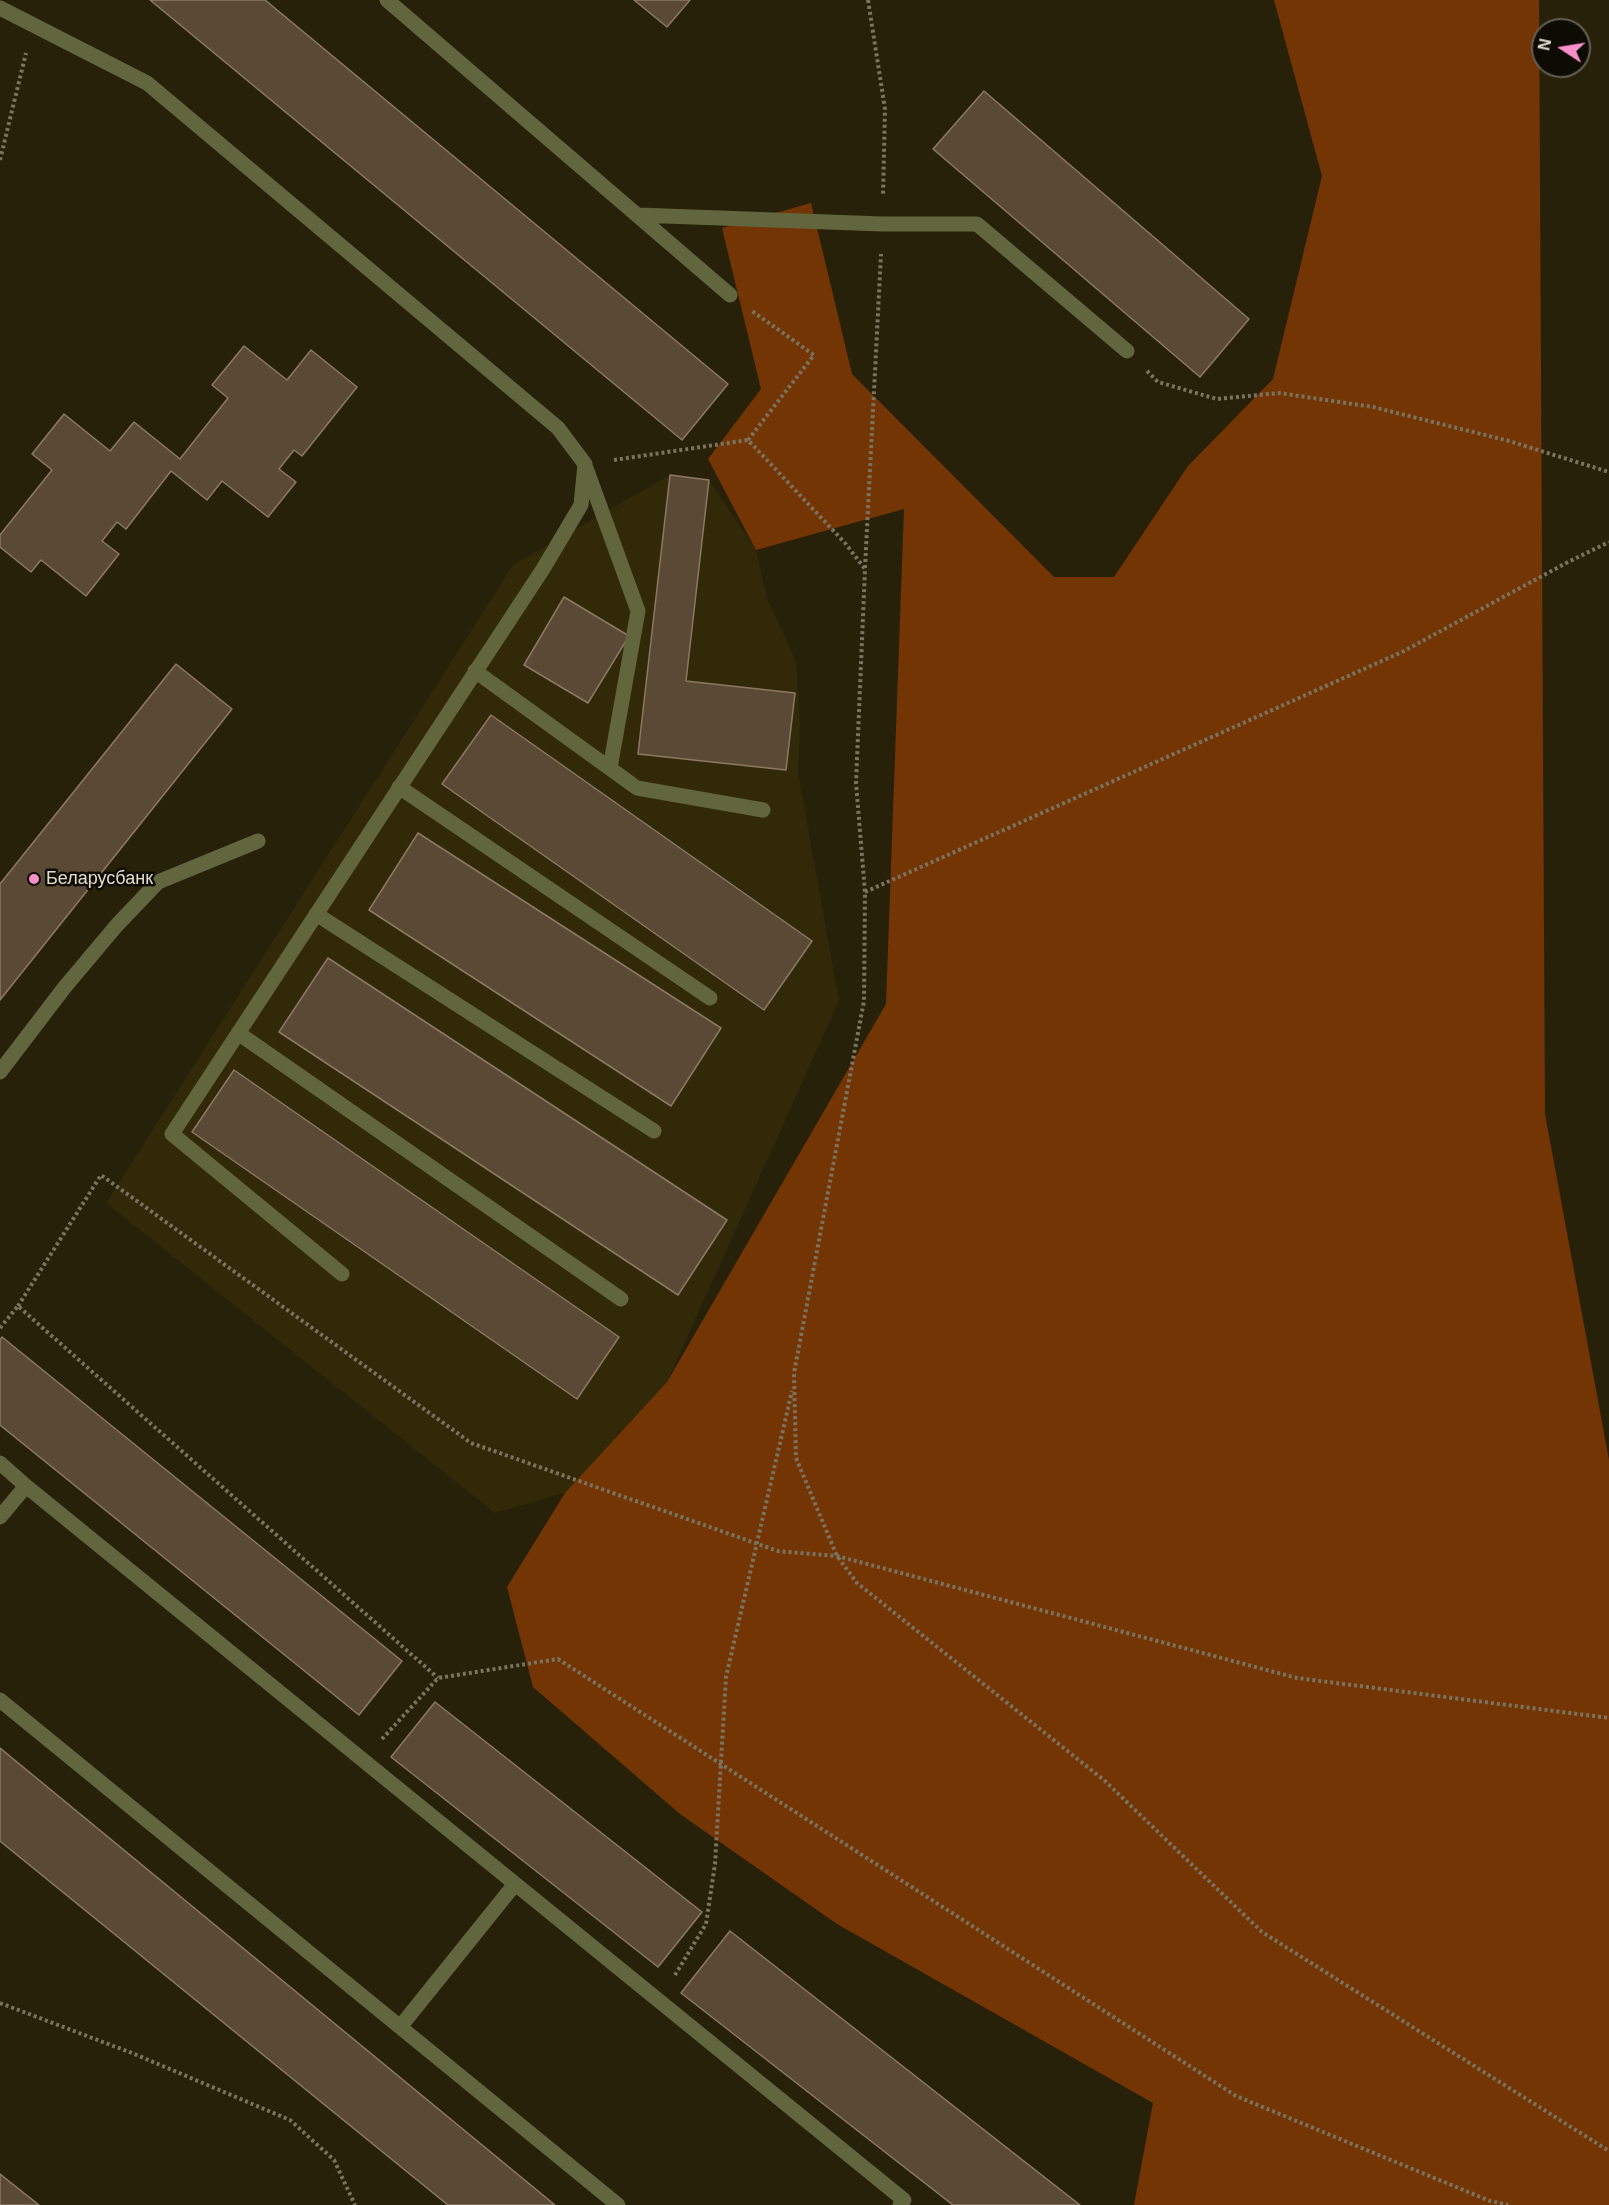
<!DOCTYPE html>
<meta charset="utf-8">
<style>
body{margin:0}
#map{position:relative;width:1609px;height:2205px;overflow:hidden;background:#282109;font-family:Arial,sans-serif}
canvas{display:block}
.north{position:absolute;left:1531px;top:18px;width:60px;height:60px;box-sizing:border-box;background:#0e0b03;border:2px solid #635f55;border-radius:50%;rotate:282deg;font-size:16px;font-weight:700;line-height:24px;text-align:center;color:#e2ddcf}
.north::after{content:'';display:block;margin:auto;width:21px;height:27px;background:#f890cb;clip-path:polygon(50% 0,100% 100%,50% 72%,0 100%)}
</style>
<div id="map">
<canvas width="1609" height="2205"></canvas>
<div class="north">N</div>
</div>
<script>
const g = document.querySelector('canvas').getContext('2d');
g.lineJoin = 'round';
function fillPath(path, color) { g.fillStyle = color; g.fill(path, 'evenodd'); }
const poly = rows => new Path2D(rows.map(r => 'M' + r).join(''));
function strokePath(path, color, width, dash) { g.strokeStyle = color; g.lineWidth = width; g.lineCap = dash ? 'butt' : 'round'; g.setLineDash(dash || []); g.stroke(path); }
function label(font, color, halo, rows, align = 'center') {
  g.font = font + ' Arial,sans-serif'; g.lineWidth = 5; g.setLineDash([]); g.textBaseline = 'middle'; g.strokeStyle = halo; g.fillStyle = color; for (const [text, x, y, turn = 0] of rows) {
    g.save(); g.translate(x, y); g.rotate((+turn || 0) * Math.PI / 180); g.textAlign = isNaN(turn) ? turn : align; if (halo) g.strokeText(text, 0, 0); g.fillText(text, 0, 0); g.restore();
  }
}
fillPath(poly([
 [670,475,709,480,756,550,767,598,796,662,800,723,798,772,839,1001,667,1382,565,1493,495,1513,106,1203,513,565]
]), '#322908');
fillPath(poly([
 [1274,0,1539,0,1545,1114,1609,1460,1609,2205,1134,2205,1153,2103,837,1924,680,1814,533,1687,507,1587,565,1493,667,1382,886,1004,904,509,756,550,708,459,761,389,722,228,811,203,852,374,1054,577,1114,577,1188,466,1273,379,1322,176]
]), '#743504');
const building = poly([
 [150,0,265,0,728,384,682,440,150,0],
 [634,0,690,0,667,27,634,0],
 [984,91,1249,319,1200,377,933,149,984,91],
 [244,346,287,380,311,350,357,387,302,456,294,450,279,469,296,482,268,517,222,481,207,500,171,471,126,529,117,522,102,541,119,554,86,596,41,560,31,572,0,547,0,535,52,470,32,454,64,414,110,451,134,422,180,459,228,398,212,385,244,346],
 [670,475,709,480,686,681,795,693,786,770,638,754,670,475],
 [564,597,629,636,588,703,524,665,564,597],
 [176,664,232,709,0,1000,0,884,176,664],
 [491,715,812,941,764,1010,442,784,491,715],
 [418,833,721,1028,671,1106,369,910,418,833],
 [328,958,727,1220,678,1295,279,1032,328,958],
 [234,1070,619,1337,577,1399,192,1132,234,1070],
 [2,1337,402,1661,359,1715,0,1425,0,1340,2,1337],
 [435,1702,702,1912,658,1967,391,1757,435,1702],
 [0,1748,555,2205,448,2205,0,1841,0,1748],
 [730,1931,1080,2205,953,2205,681,1993,730,1931],
 [0,2174,39,2205,0,2205,0,2174]
]);
fillPath(building, '#5a4934');
strokePath(building, '#8b7963', 1.5);
strokePath(poly([
 [868,0,885,109,883,196],
 [0,160,26,53],
 [1147,371,1158,382,1217,399,1279,393,1373,407,1509,441,1609,472],
 [748,440,814,355,752,311],
 [614,460,748,440,845,543,865,569,856,783,865,892,864,1001,794,1373,796,1458,837,1556,857,1583,1105,1781,1262,1932,1609,2151],
 [865,568,881,254],
 [865,892,1402,652,1568,562,1609,542],
 [18,1306,101,1175,471,1443,778,1551,837,1556,1297,1678,1609,1718],
 [0,1328,18,1306,438,1678],
 [382,1739,438,1678,558,1659,1236,2096,1490,2201,1508,2205],
 [675,1975,706,1924,715,1864,726,1677,792,1391],
 [0,2003,132,2053,290,2120,334,2160,355,2205]
]), '#797360', 4, [3, 3]);
strokePath(poly([
 [387,0,730,295],
 [0,8,147,83,558,428,585,464,581,505,543,569,172,1134,342,1274],
 [638,215,882,224,977,224,1127,351],
 [586,468,638,611,610,768],
 [475,671,637,788,763,810],
 [399,787,710,998],
 [316,914,654,1131],
 [238,1033,621,1299],
 [0,1072,64,988,117,925,158,882,258,841],
 [0,1463,26,1486],
 [0,1517,26,1486,904,2200,900,2205],
 [0,1700,618,2205],
 [400,2027,515,1884]
]), '#61663f', 15);
for (const [x, y, r, color] of [
 [34,879,6,"#f890cb"]
]) { const dot = new Path2D(); dot.arc(x, y, r, 0, 2 * Math.PI); g.fillStyle = color; g.fill(dot); strokePath(dot, '#0e0b03', 2); }
label('18px', '#e2ddcf', '#0e0b03', [
 ["Беларусбанк",46,879]
], 'left');
</script>
